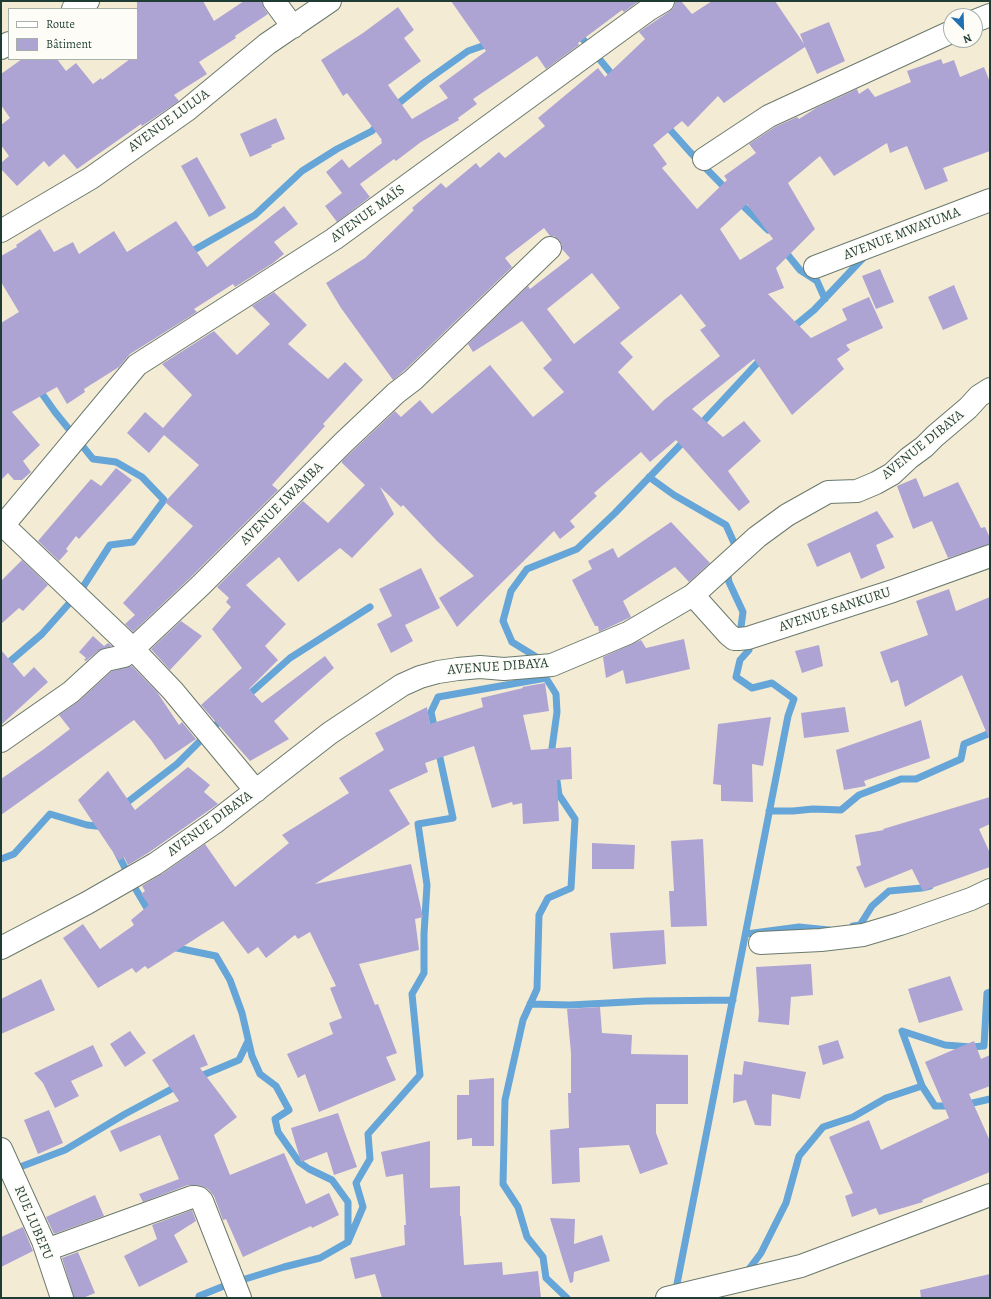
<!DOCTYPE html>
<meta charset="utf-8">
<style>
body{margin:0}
#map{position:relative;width:991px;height:1299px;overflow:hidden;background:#f4ebd5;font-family:Alegreya,serif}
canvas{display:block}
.frame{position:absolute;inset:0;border:2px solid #1f3d34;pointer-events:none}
.legend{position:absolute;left:8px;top:8px;width:130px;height:52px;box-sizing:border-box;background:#fdfcf7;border:1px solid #a4b0a9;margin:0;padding:5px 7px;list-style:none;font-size:12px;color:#1f3d34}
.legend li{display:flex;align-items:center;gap:8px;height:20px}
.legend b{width:20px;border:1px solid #a4b0a9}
.north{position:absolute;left:943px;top:8px;width:40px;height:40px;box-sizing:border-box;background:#fdfcf7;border:1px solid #a4b0a9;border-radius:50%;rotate:157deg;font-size:11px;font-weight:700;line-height:16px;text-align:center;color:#1f3d34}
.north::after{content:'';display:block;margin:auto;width:14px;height:18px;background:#1f6fb2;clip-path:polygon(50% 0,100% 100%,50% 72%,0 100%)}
</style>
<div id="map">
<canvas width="991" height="1299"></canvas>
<div class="frame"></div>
<ul class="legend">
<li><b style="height:5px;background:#fff"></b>Route</li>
<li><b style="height:11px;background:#aea4d3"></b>Bâtiment</li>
</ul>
<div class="north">N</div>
</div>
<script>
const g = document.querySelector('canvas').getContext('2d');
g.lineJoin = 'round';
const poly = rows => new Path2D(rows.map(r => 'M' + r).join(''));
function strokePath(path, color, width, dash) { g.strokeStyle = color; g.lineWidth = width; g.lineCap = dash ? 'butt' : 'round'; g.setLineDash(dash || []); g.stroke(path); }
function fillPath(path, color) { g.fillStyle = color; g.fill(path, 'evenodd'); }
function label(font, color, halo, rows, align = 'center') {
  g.font = font + ' Alegreya,serif'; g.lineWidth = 4; g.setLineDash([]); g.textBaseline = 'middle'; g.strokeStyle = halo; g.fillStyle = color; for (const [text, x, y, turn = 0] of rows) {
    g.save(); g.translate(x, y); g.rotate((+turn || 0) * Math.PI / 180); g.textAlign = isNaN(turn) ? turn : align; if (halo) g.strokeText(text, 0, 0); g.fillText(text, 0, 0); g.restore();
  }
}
strokePath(poly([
 [577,32,615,78],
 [394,107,426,81,468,51,491,43],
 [665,124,690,152,728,191],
 [738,201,768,230],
 [783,249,800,270,817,281,825,299],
 [187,254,255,215,302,171,337,149,372,131,380,122],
 [791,329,814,310,865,256],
 [699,426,763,357],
 [649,477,674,495,726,525,735,545,731,551],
 [1,669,42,634,81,590,110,545,133,542,164,500,142,477,116,462,93,459,55,412,38,388],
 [245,698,290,658,370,607],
 [435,731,431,712,438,697,546,678],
 [553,756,552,748,557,712,556,694,546,678,538,658,512,642,503,621,511,591,527,569,577,549,615,513,686,439],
 [556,774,559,795,575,819,571,888,548,898,539,915,537,989,523,1020,505,1100,503,1184,518,1207,527,1237,543,1257,546,1278,567,1298],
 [123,807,125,804,177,764,224,717],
 [769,811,793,811,813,809,841,810,859,795,901,779,916,779,961,759,964,744,990,733],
 [117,852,135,888,151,915],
 [1,859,14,854,50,814,87,825,105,827],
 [853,926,860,925,872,906,889,891,922,888,930,886],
 [746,934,799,927,829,930],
 [171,945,172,947,216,956,230,980,242,1013,252,1056,260,1074,276,1086,289,1110,275,1119,278,1132,299,1162,309,1169,332,1180,348,1202,348,1239],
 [530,1004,570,1005,646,1001,733,1000],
 [196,1078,239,1060,248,1041],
 [964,1105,990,1099],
 [954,1106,935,1106,922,1086,902,1031,945,1045,971,1047,984,1046,987,993,990,992],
 [12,1170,65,1150,125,1114,179,1085],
 [746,1273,761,1253,786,1203,799,1156,823,1127,853,1117,886,1098,922,1086],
 [675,1294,788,716,794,699,772,683,752,688,736,677,740,660,749,650,741,627,743,612,729,582,727,569],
 [199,1298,199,1296,229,1284,284,1267,320,1258,348,1242,363,1207,356,1183,370,1159,368,1134,420,1075,412,994,424,973,424,934,427,885,418,824,453,818,438,749]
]), '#65a5d7', 7);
fillPath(poly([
 [137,1,203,1,214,21,244,1,262,1,264,8,268,14,235,36,236,38,199,62,207,74,174,95,179,101,142,126,141,124,77,169,64,154,49,167,44,161,17,186,1,169,1,163,9,156,1,145,1,125,10,118,1,105,1,74,22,59,57,59,66,71,76,63,93,84,101,78,102,80,130,59,137,59],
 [451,1,639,1,624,12,622,10,578,43,579,45,546,69,537,56,473,99,477,104,458,118,459,120,421,142,396,161,394,159,360,184,370,197,337,222,325,206,342,193,326,172,342,159,349,168,382,143,381,141,382,140,347,93,343,96,321,60,363,33,398,7,414,30,404,38,421,61,388,85,412,119,448,98,439,86,486,51],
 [675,1,681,1,692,14,712,1,775,1,804,44,800,34,829,22,845,61,817,74,805,47,760,77,724,103,718,96,688,127,682,121,653,145,667,164,662,168,697,209,727,180,724,176,756,153,749,144,775,127,797,117,799,119,816,108,857,89,859,94,868,88,875,97,911,82,907,71,941,59,943,64,954,60,960,77,984,67,990,82,990,151,943,168,948,181,925,190,907,146,890,153,887,143,834,176,820,156,788,183,815,229,776,268,784,288,768,294,811,338,847,320,842,309,869,297,883,328,846,345,850,350,837,359,844,369,792,415,754,359,692,409,723,437,744,421,761,441,728,471,750,502,739,511,676,440,650,462,641,452,594,493,597,496,570,521,575,527,560,539,554,531,457,627,439,598,474,576,437,541,403,505,401,507,380,487,394,514,352,558,340,548,298,582,279,557,246,585,286,624,265,646,278,660,249,689,262,703,325,656,334,668,274,721,289,739,250,761,201,705,242,668,212,629,231,607,226,602,229,598,217,587,303,501,328,523,365,485,342,463,342,461,395,411,401,417,420,400,432,414,490,365,533,417,564,392,543,368,552,360,522,321,473,352,468,344,528,286,530,289,570,258,562,249,562,245,559,240,554,236,550,236,544,228,505,258,512,267,405,370,393,380,341,308,326,283,365,258,414,210,412,208,441,183,446,188,476,163,480,168,499,152,505,158,545,126,538,118,598,68,605,77,645,39,639,32,670,11,674,7],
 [747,204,773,239,740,260,720,229],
 [592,273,620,308,574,344,547,309],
 [681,294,706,326,700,330,720,356,664,400,653,411,618,372,633,357,620,343],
 [276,118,285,139,271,145,272,147,250,157,240,134],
 [197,157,226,208,209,217,181,166],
 [284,206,298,224,274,242,284,254,273,263,235,287,233,284,194,309,197,312,130,354,119,367,84,389,85,392,67,404,57,387,12,412,40,445,23,461,31,472,22,480,14,480,8,473,1,480,1,323,19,312,1,282,1,256,17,247,16,245,40,229,54,252,73,242,79,254,114,231,127,252,176,221,207,267],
 [880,269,894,302,876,309,862,276],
 [954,285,968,319,943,330,928,297],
 [274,292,307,325,288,344,328,379,345,362,363,380,323,424,325,426,272,485,278,490,190,578,133,632,125,624,135,615,123,603,193,526,165,502,199,465,164,435,149,453,127,433,145,412,163,428,192,395,162,364,214,331,237,355,270,324,252,306],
 [116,468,132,480,79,539,76,536,66,549,68,551,59,561,38,541,91,479,101,486],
 [916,478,924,497,958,482,981,528,985,527,990,538,990,544,948,558,932,521,913,529,897,486],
 [877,511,894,537,876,545,885,568,861,579,850,552,817,567,807,544],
 [671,522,710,563,689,582,675,567,623,601,631,617,599,632,598,626,595,626,572,580,592,569,588,561,613,548,618,558],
 [22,560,48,585,23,611,19,608,1,624,1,581],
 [421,568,440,608,405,625,413,641,391,653,377,624,392,616,379,589],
 [949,589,956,611,990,597,990,741,962,675,905,707,898,680,891,683,880,652,928,635,916,601],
 [181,621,202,636,170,670,151,649],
 [93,636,104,646,108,643,112,646,98,651,86,661,84,660,86,658,79,652],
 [684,639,690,669,626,684,623,670,606,678,603,657,641,640,646,648],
 [819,645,823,666,802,673,795,651],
 [1,650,24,677,34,667,48,682,1,725],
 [132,666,157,692,179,725,182,722,196,739,165,760,151,740,134,720,1,815,1,779,44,749,70,729,59,715,79,701,112,671],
 [545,683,549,711,523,715,531,750,571,747,572,779,557,780,559,821,523,824,522,803,513,805,512,802,492,808,474,746,425,763,428,772,389,790,410,824,315,884,411,864,423,917,415,919,419,950,359,964,375,1005,378,1004,397,1053,386,1057,396,1080,319,1112,305,1074,298,1078,287,1054,333,1034,329,1023,342,1018,330,988,336,986,310,932,298,939,295,935,266,958,258,947,248,954,223,921,148,969,145,966,136,973,132,968,98,988,63,938,83,924,100,949,134,925,131,920,149,905,141,894,145,891,142,886,162,874,205,844,235,887,289,843,282,835,349,793,339,778,384,750,375,733,427,707,430,724,483,707,481,698,523,688,522,687],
 [845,707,849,732,804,738,801,713],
 [771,717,763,766,752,764,753,802,721,801,721,785,713,784,718,724],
 [921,720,930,758,864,781,866,786,844,790,836,750],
 [188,767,210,785,204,792,218,804,148,853,128,865,124,857,119,861,78,800,108,771,135,810],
 [990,797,990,824,979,829,990,853,990,867,923,891,912,869,865,888,856,867,861,865,855,835,884,830,883,829],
 [703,839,707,926,671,927,669,891,674,891,671,841],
 [592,843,635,845,634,869,592,869],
 [664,930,666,964,613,969,610,933],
 [811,964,813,995,791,997,789,1025,758,1022,759,1013,756,967],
 [950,976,963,1010,919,1023,908,989],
 [41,979,55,1010,1,1034,1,999],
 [600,1007,602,1033,632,1035,631,1054,688,1055,688,1104,656,1104,656,1133,668,1164,640,1174,629,1145,579,1148,580,1182,552,1184,550,1130,569,1128,568,1093,571,1093,571,1053,567,1009],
 [130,1031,146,1053,125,1067,110,1044],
 [194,1034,208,1065,200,1068,237,1117,214,1135,230,1175,284,1153,306,1204,329,1193,339,1215,312,1228,311,1226,243,1257,226,1219,223,1220,214,1196,208,1189,202,1186,195,1185,188,1185,143,1202,139,1194,179,1179,160,1135,120,1152,110,1131,179,1101,152,1060],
 [838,1040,844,1058,823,1065,818,1046],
 [974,1041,981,1059,990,1055,990,1086,969,1094,990,1141,990,1172,922,1200,923,1202,879,1215,876,1208,852,1217,845,1196,853,1193,829,1137,869,1120,881,1150,949,1118,925,1062],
 [93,1045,103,1066,71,1081,79,1096,55,1108,43,1083,34,1073],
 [744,1061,806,1072,800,1099,772,1094,771,1126,755,1125,746,1100,733,1103,734,1074,742,1075],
 [494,1078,494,1146,472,1146,472,1138,457,1140,457,1095,469,1095,469,1080],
 [49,1110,63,1143,38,1154,24,1120],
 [338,1113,357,1167,334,1175,327,1152,301,1162,291,1128],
 [430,1141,430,1188,460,1186,460,1216,461,1216,464,1265,502,1262,503,1275,538,1271,541,1298,382,1298,375,1274,355,1279,350,1258,405,1245,404,1225,406,1225,403,1174,386,1177,381,1152],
 [95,1195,104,1216,54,1234,46,1217],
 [192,1210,196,1221,174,1235,188,1262,139,1287,124,1256,157,1239,152,1225],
 [550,1218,575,1219,574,1244,602,1235,610,1261,574,1272,573,1282,570,1283],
 [23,1227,33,1251,1,1267,1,1237],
 [78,1252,95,1293,83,1298,74,1298,62,1258],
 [990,1274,990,1298,921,1298,920,1290]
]), '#aea4d3');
const street = poly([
 [274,1,293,27],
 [73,9,88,1],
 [975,21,990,15],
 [1,48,9,43],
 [704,159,769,116,951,32],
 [1,231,91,178,187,110,267,44,330,1],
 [815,267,990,200],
 [4,526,133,649,173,691,256,791],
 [1,528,137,365,334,239,648,10,663,1],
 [693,595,728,634,734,639,739,639,748,638,893,591,990,556],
 [1,741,71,692,106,660,124,656,133,649,201,585,344,442,396,393,413,380,550,248],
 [760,943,821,940,863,935,900,924,971,899,990,890],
 [1,948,87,903,155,864,214,823,330,733,402,685,420,677,438,672,458,669,480,667,504,669,552,665,628,633,693,595,757,537,787,515,828,492,857,491,876,483,892,474,909,458,924,447,935,436,968,408,979,396,990,389],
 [1,1149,43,1241,62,1298],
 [46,1250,192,1197,195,1197,199,1198,202,1201,240,1298],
 [667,1298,801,1266,990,1195]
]);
strokePath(street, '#6a7a6c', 24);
strokePath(street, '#fff', 22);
label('14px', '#1f3d34', '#fdfcf7', [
 ["AVENUE LULUA",169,121,-36],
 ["AVENUE MAÏS",368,214,-36],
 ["AVENUE MWAYUMA",902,234,-21],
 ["AVENUE DIBAYA",923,445,-39],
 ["AVENUE LWAMBA",282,504,-45],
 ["AVENUE SANKURU",835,610,-18],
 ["AVENUE DIBAYA",498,667,-4],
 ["AVENUE DIBAYA",210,824,-36],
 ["RUE LUBEFU",33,1223,67]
]);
</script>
